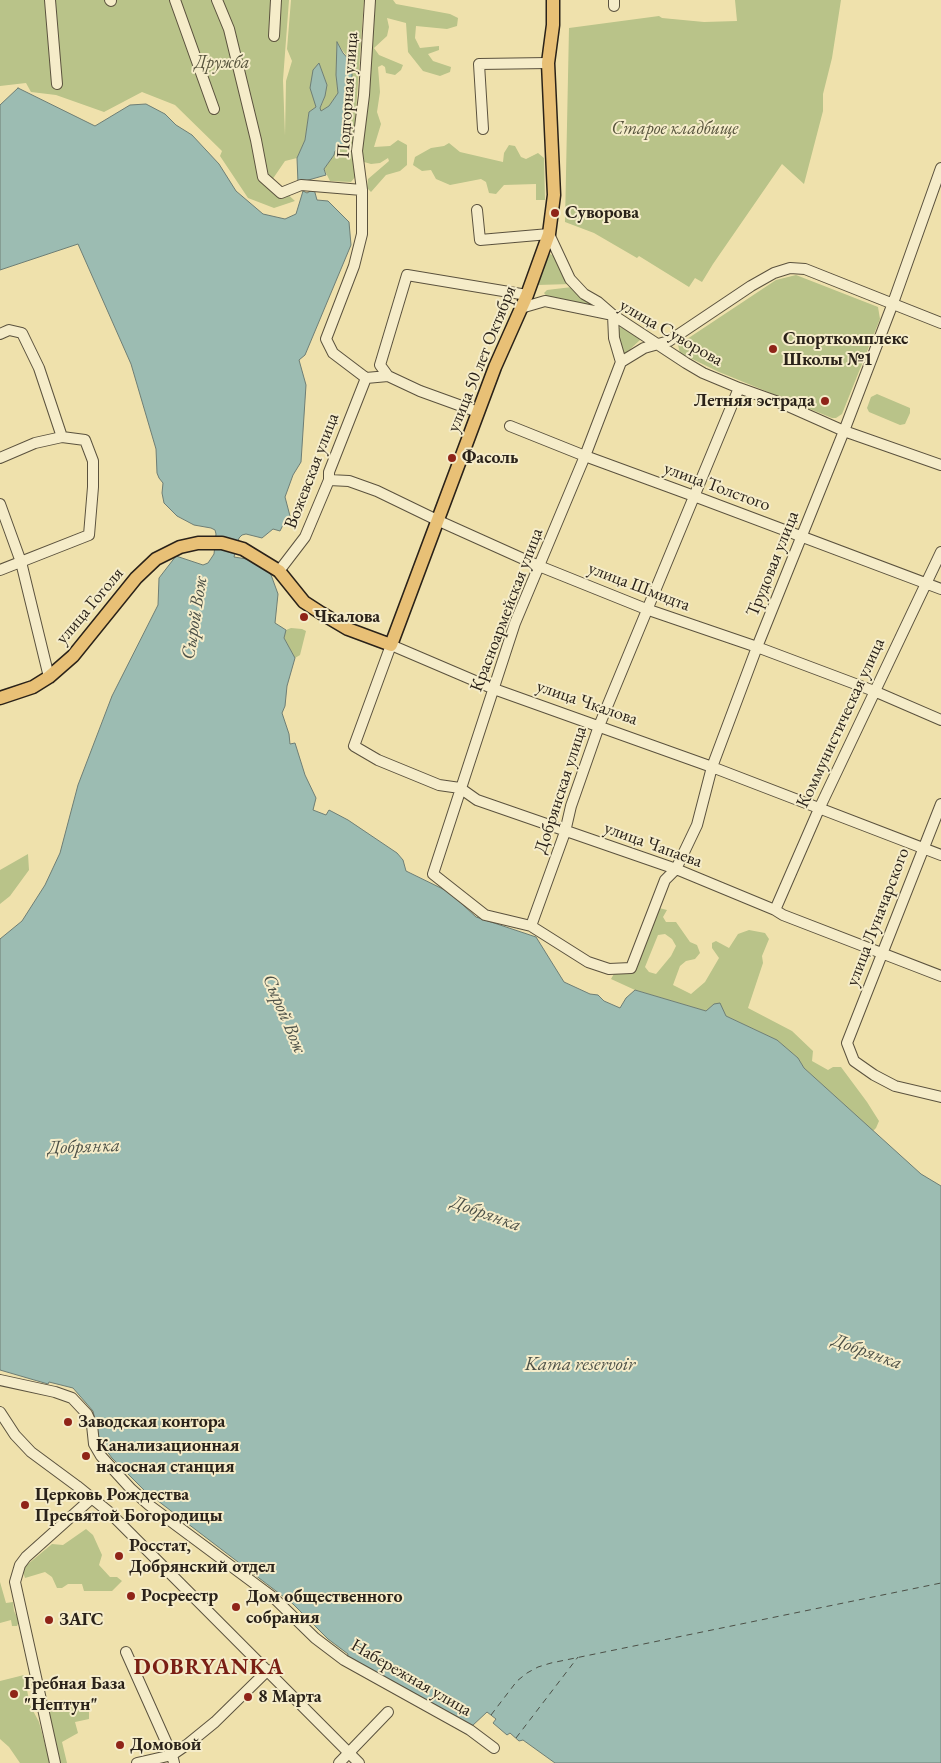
<!DOCTYPE html>
<meta charset="utf-8">
<style>
body{margin:0}
canvas{display:block;background:#efe1ac}
</style>
<canvas width="941" height="1763"></canvas>
<script>
const g = document.querySelector('canvas').getContext('2d');
g.lineJoin = 'round';
function fillPath(path, color) { g.fillStyle = color; g.fill(path, 'evenodd'); }
const poly = rows => new Path2D(rows.map(r => 'M' + r).join(''));
function strokePath(path, color, width, dash) { g.strokeStyle = color; g.lineWidth = width; g.lineCap = dash ? 'butt' : 'round'; g.setLineDash(dash || []); g.stroke(path); }
function label(font, color, halo, rows, align = 'center') {
  g.font = font + ' "EB Garamond",serif'; g.lineWidth = 4; g.setLineDash([]); g.textBaseline = 'middle'; g.strokeStyle = halo; g.fillStyle = color; for (const [text, x, y, turn = 0] of rows) {
    g.save(); g.translate(x, y); g.rotate((+turn || 0) * Math.PI / 180); g.textAlign = isNaN(turn) ? turn : align; if (halo) g.strokeText(text, 0, 0); g.fillText(text, 0, 0); g.restore();
  }
}
fillPath(poly([
 [0,0,289,0,283,80,285,136,286,81,292,61,287,49,291,0,364,0,353,152,356,176,351,182,330,181,324,169,334,155,335,150,345,147,347,142,354,93,352,87,352,63,337,43,336,75,338,93,329,106,320,112,320,108,323,102,327,85,319,63,316,107,309,112,305,140,297,158,285,161,272,180,295,201,274,208,248,198,220,156,222,151,175,105,142,92,104,112,56,95,31,92,26,83,0,86],
 [373,0,393,0,396,4,450,14,458,18,457,26,447,29,416,26,415,38,420,48,439,46,439,50,428,54,433,61,451,67,450,72,440,76,423,71,408,52,406,23,387,18,389,27,387,36,374,48,379,55,403,65,401,70,395,75,386,73,385,67,382,65,378,67,380,92,377,112,381,124,374,147,390,146,398,140,407,145,407,165,400,171,386,175,371,192,367,188,368,179,389,161,388,158,380,163,371,164,364,162,362,147],
 [735,0,841,0,832,58,823,94,823,111,804,184,782,164,713,264,702,282,695,278,689,287,639,256,637,258,594,233,565,222,569,28,659,16,662,18,704,22,737,21],
 [449,143,460,152,503,162,504,153,509,145,515,146,521,157,526,159,538,153,544,158,545,200,536,200,536,184,504,185,496,194,489,193,486,182,481,179,450,185,436,179,431,170,422,171,413,165,415,157,431,148,444,146],
 [550,254,556,257,572,284,537,285,535,281,546,256],
 [796,275,878,307,880,319,842,414,836,418,832,418,719,372,680,353,678,345,776,280],
 [572,287,601,307,600,309,548,298,544,293,547,290],
 [620,327,631,331,639,336,640,340,625,354,620,352,618,330],
 [877,394,910,408,910,413,905,424,900,425,869,412,867,408,871,397],
 [291,628,302,629,306,631,300,655,295,658,284,638,286,630],
 [28,854,29,870,10,896,0,904,0,870],
 [659,908,667,910,663,917,666,922,676,922,690,942,697,945,700,953,695,959,686,961,680,966,673,985,691,994,705,982,719,958,712,948,712,943,716,941,729,948,738,934,749,930,765,933,769,939,762,956,763,963,748,1008,792,1031,813,1051,812,1061,828,1070,833,1067,841,1067,867,1102,879,1121,876,1128,873,1131,804,1068,798,1058,777,1040,726,1016,714,1004,706,1011,635,990,611,979,615,972,633,970],
 [665,934,672,939,676,946,671,956,656,974,649,972,645,967,658,935],
 [86,1529,93,1535,102,1555,99,1565,110,1577,117,1577,122,1581,112,1591,84,1591,82,1584,68,1584,62,1588,57,1588,52,1577,45,1572,25,1578,22,1569,52,1544,63,1545],
 [0,1582,6,1603,13,1602,14,1611,19,1621,17,1626,12,1626,11,1620,0,1623],
 [24,1675,30,1705,39,1722,50,1763,20,1763,9,1747,0,1739,0,1681],
 [78,1705,89,1709,89,1719,75,1722,78,1733,62,1742,67,1763,58,1763,47,1711,54,1709,59,1711]
]), '#b9c389');
const water = poly([
 [337,42,343,53,352,63,352,87,354,93,347,142,345,147,335,151,334,155,324,169,326,175,298,183,297,158,305,140,309,112,316,107,310,88,313,70,319,63,327,85,325,96,320,108,321,111,329,106,338,93,336,75,337,42],
 [18,88,95,126,130,105,146,104,165,114,176,125,192,135,219,164,236,191,263,214,285,219,296,214,303,191,307,193,314,189,317,200,328,201,349,222,351,245,305,355,299,360,306,385,301,462,293,475,285,497,290,516,289,523,283,525,280,531,273,529,262,538,246,534,242,535,239,538,234,557,253,560,270,572,278,594,275,623,286,630,284,638,295,658,287,686,285,706,282,713,289,734,290,744,295,743,305,775,316,798,313,810,326,815,329,810,348,820,397,853,403,860,406,871,449,892,476,917,536,937,564,982,590,994,598,995,604,1001,620,1008,626,998,635,990,706,1011,714,1004,720,1003,726,1016,777,1040,798,1058,804,1068,921,1174,941,1186,941,1763,555,1763,523,1740,519,1741,510,1733,507,1735,493,1723,496,1719,487,1712,472,1726,347,1658,348,1654,328,1639,293,1604,145,1491,112,1458,100,1442,93,1411,73,1388,49,1382,48,1384,0,1370,0,939,22,921,45,885,60,853,78,785,112,696,158,605,159,578,176,556,203,565,208,563,214,554,216,534,215,530,211,528,194,525,177,516,164,503,162,493,163,483,159,478,157,473,156,449,131,364,78,244,0,270,0,105,18,88]
]);
fillPath(water, '#9cbcb2');
strokePath(water, '#6e7e75', 1);
strokePath(poly([
 [491,1715,517,1681,527,1673,538,1667,551,1663,941,1583],
 [516,1738,578,1657]
]), '#4c5047', 1, [6, 5]);
const minor = poly([
 [50,0,57,84],
 [110,0,111,1],
 [175,0,214,109],
 [217,0,229,29,256,140,263,177,281,193,301,185,362,190],
 [614,6,614,0],
 [274,36,276,0],
 [483,129,479,64,548,63],
 [477,210,480,240,549,234,570,279,584,294,598,302,613,315,614,338,621,362],
 [521,308,545,301,613,315,686,363,703,373,739,388,781,403,844,431,941,465],
 [0,334,9,330,22,333,39,368,62,437],
 [621,362,585,456,515,623,433,874,485,915,531,926,588,962,609,969,631,968,665,880,676,869,697,825,712,767,757,647,844,431,893,303,941,168],
 [621,362,644,348,669,341,751,286,774,273,790,268,805,269,941,323],
 [388,376,380,365,407,275,527,295],
 [366,378,333,353,326,339,354,266,362,234,362,190,357,151,364,95,370,0],
 [366,378,388,376,420,391,478,412],
 [510,426,585,456,694,496,941,589],
 [0,458,35,443,62,437,85,440,93,461,93,487,89,535,0,570],
 [329,480,349,481,377,491,439,521,539,566,646,609,757,647,874,691,941,720],
 [0,504,21,562,49,677],
 [279,571,305,537,329,480,329,472,366,378],
 [941,804,847,1043,854,1061,874,1075,895,1086,941,1097],
 [941,855,712,767,494,689,391,645,354,746,378,760,439,785,460,788,477,800,676,869,775,910,783,915,941,976],
 [775,910,819,809,941,552],
 [531,926,565,832,571,806,599,726,739,388],
 [0,1380,55,1392,72,1398,87,1414,92,1425,94,1444,101,1456,131,1489,149,1505,274,1598,315,1638,344,1660,470,1730,494,1748],
 [0,1412,15,1435,31,1452,77,1486,109,1512,359,1763],
 [126,1652,172,1755,174,1763],
 [55,1763,15,1582,20,1565,26,1557,92,1498],
 [137,1763,172,1755,188,1744,215,1722,268,1670],
 [339,1763,388,1712]
]);
const major = poly([
 [0,698,33,687,49,677,73,656,136,578,156,559,180,547,198,543,222,543,243,549,279,571,304,602,321,613,348,629,391,645,495,367,527,295,549,234,554,195,548,63,553,25,553,0]
]);
strokePath(minor, '#5b523e', 12);
strokePath(major, '#2a2219', 15);
strokePath(minor, '#f5ecc9', 10);
strokePath(major, '#e8c076', 12);
for (const [x, y, r, color] of [
 [555,213,5,"#8f2418"],
 [773,349,5,"#8f2418"],
 [825,401,5,"#8f2418"],
 [452,458,5,"#8f2418"],
 [304,617,5,"#8f2418"],
 [68,1422,5,"#8f2418"],
 [86,1456,5,"#8f2418"],
 [25,1505,5,"#8f2418"],
 [119,1556,5,"#8f2418"],
 [131,1596,5,"#8f2418"],
 [236,1607,5,"#8f2418"],
 [49,1620,5,"#8f2418"],
 [14,1694,5,"#8f2418"],
 [248,1697,5,"#8f2418"],
 [120,1745,5,"#8f2418"]
]) { const dot = new Path2D(); dot.arc(x, y, r, 0, 2 * Math.PI); g.fillStyle = color; g.fill(dot); strokePath(dot, '#f5ecc9', 2); }
label('italic 18px', '#55523b', '#f5ecc9', [
 ["Дружба",222,63],
 ["Старое кладбище",675,129]
]);
label('18px', '#2a2219', '#f5ecc9', [
 ["Подгорная улица",348,95,-86],
 ["улица Суворова",671,333,30],
 ["улица 50 лет Октября",482,359,-68],
 ["Вожевская улица",312,471,-69],
 ["улица Толстого",717,487,20],
 ["Трудовая улица",773,564,-68],
 ["улица Шмидта",639,587,21],
 ["улица Гоголя",90,606,-50],
 ["Красноармейская улица",507,610,-69],
 ["улица Чкалова",587,703,19],
 ["Коммунистическая улица",841,723,-65],
 ["Добрянская улица",561,790,-72],
 ["улица Чапаева",653,845,20],
 ["улица Луначарского",878,917,-69],
 ["Набережная улица",411,1678,30]
]);
label('bold 18px', '#2a2219', '#f5ecc9', [
 ["Суворова",565,213],
 ["Спорткомплекс",783,339],
 ["Школы №1",783,360],
 ["Летняя эстрада",815,401,"right"],
 ["Фасоль",462,458],
 ["Чкалова",314,617],
 ["Заводская контора",78,1422],
 ["Канализационная",96,1446],
 ["насосная станция",96,1467],
 ["Церковь Рождества",35,1495],
 ["Пресвятой Богородицы",35,1516],
 ["Росстат,",129,1546],
 ["Добрянский отдел",129,1567],
 ["Росреестр",141,1596],
 ["Дом общественного",246,1597],
 ["собрания",246,1618],
 ["ЗАГС",59,1620],
 ["Гребная База",24,1684],
 ["\"Нептун\"",24,1705],
 ["8 Марта",258,1697],
 ["Домовой",130,1745]
], 'left');
label('italic 19px', '#4c5047', '#f5ecc9', [
 ["Сырой Вож",195,618,-81],
 ["Сырой Вож",284,1014,67],
 ["Добрянка",84,1147,-2],
 ["Добрянка",486,1214,20],
 ["Добрянка",867,1352,20],
 ["Kama reservoir",580,1365]
]);
g.letterSpacing = '1px';
label('bold 22px', '#7a1f14', '#f5ecc9', [
 ["DOBRYANKA",209,1668]
]);
g.letterSpacing = '0px';
</script>
